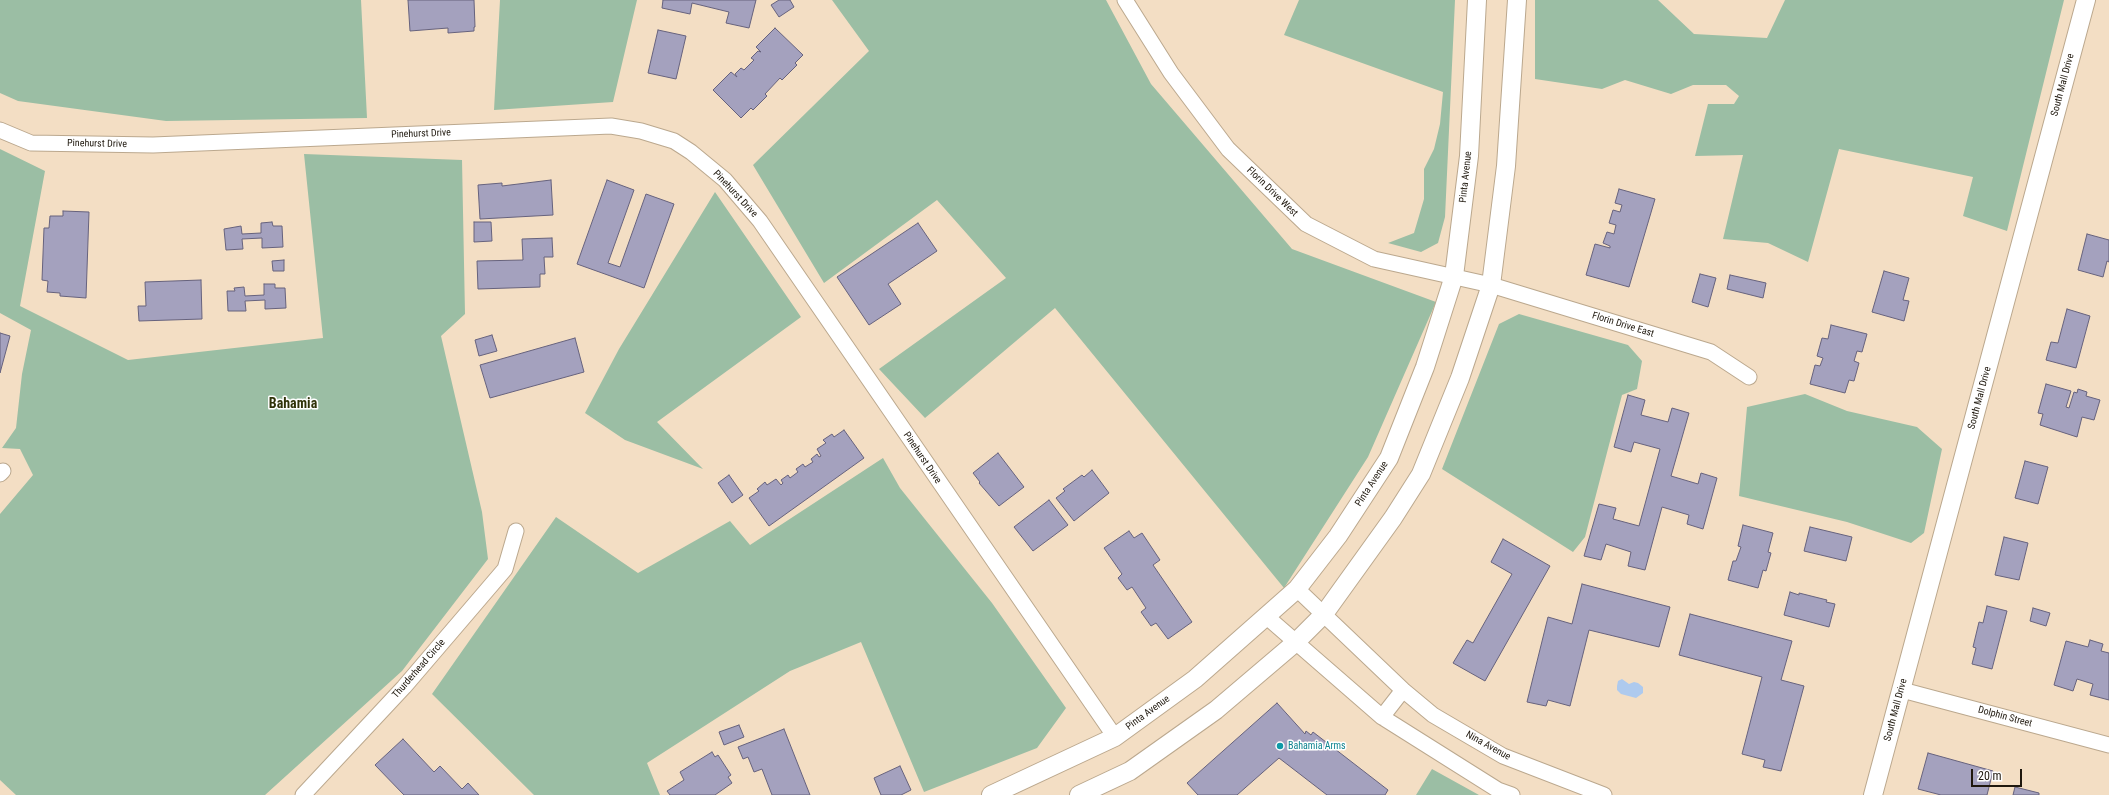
<!DOCTYPE html>
<style>
body{margin:0}
#map{position:relative;width:2109px;height:795px;overflow:hidden;background:#f3dec4;font-family:"Roboto Condensed",sans-serif}
canvas{display:block}
.scale{position:absolute;left:1971px;top:769px;width:51px;height:18px;box-sizing:border-box;border:2px solid #1f180e;border-top:0;padding-left:5px;font-size:12px;line-height:14px;white-space:nowrap;color:#1f180e;-webkit-text-stroke:3px #fff;paint-order:stroke}
</style>
<div id="map">
<canvas width="2109" height="795"></canvas>
<div class="scale">20 m</div>
</div>
<script>
const g = document.querySelector('canvas').getContext('2d');
g.lineJoin = 'round';
function fillPath(path, color) { g.fillStyle = color; g.fill(path, 'evenodd'); }
const poly = rows => new Path2D(rows.map(r => 'M' + r).join(''));
function strokePath(path, color, width, dash) { g.strokeStyle = color; g.lineWidth = width; g.lineCap = dash ? 'butt' : 'round'; g.setLineDash(dash || []); g.stroke(path); }
function label(font, color, halo, rows, align = 'center') {
  g.font = font + ' "Roboto Condensed",sans-serif'; g.lineWidth = 3; g.setLineDash([]); g.textBaseline = 'middle'; g.strokeStyle = halo; g.fillStyle = color; for (const [text, x, y, turn = 0] of rows) {
    g.save(); g.translate(x, y); g.rotate((+turn || 0) * Math.PI / 180); g.textAlign = isNaN(turn) ? turn : align; if (halo) g.strokeText(text, 0, 0); g.fillText(text, 0, 0); g.restore();
  }
}
fillPath(poly([
 [0,0,361,0,367,118,166,121,18,101,0,93],
 [500,0,637,0,613,102,494,110],
 [832,0,1106,0,1151,84,1292,249,1436,302,1368,457,1284,588,1055,308,925,418,879,369,1006,278,937,200,824,283,753,165,869,51],
 [1299,0,1455,0,1445,217,1438,243,1421,252,1388,243,1414,233,1424,199,1424,169,1434,149,1440,124,1443,92,1284,35],
 [1535,0,1658,0,1694,34,1767,38,1785,0,2064,0,2007,231,1963,216,1973,177,1839,149,1808,262,1768,243,1723,239,1743,155,1695,156,1708,104,1734,104,1739,96,1726,85,1693,85,1671,94,1625,80,1602,89,1535,79],
 [0,149,45,171,20,306,128,360,323,338,304,154,462,160,465,314,441,336,482,512,488,559,402,671,265,795,16,795,0,780,0,514,33,475,20,449,2,448,16,428,22,374,31,330,0,313],
 [715,192,801,317,657,422,703,469,625,440,585,413,619,349],
 [1519,314,1628,345,1642,361,1637,389,1622,395,1585,537,1573,552,1442,469,1499,324],
 [1805,394,1847,411,1917,427,1942,449,1924,533,1911,543,1847,522,1739,496,1747,407],
 [883,458,900,488,992,603,1066,708,1037,748,924,792,861,642,790,671,647,763,660,795,534,795,432,694,556,517,638,573,730,521,750,545],
 [1432,769,1479,795,1416,795]
]), '#9bbea4');
fillPath(poly([
 [1622,679,1629,684,1634,682,1638,683,1643,687,1643,693,1636,698,1621,694,1617,690,1617,686,1618,681]
]), '#aecaee');
const building = poly([
 [408,0,474,0,475,27,474,27,474,31,448,33,448,28,410,31,408,0],
 [663,0,756,0,749,28,726,23,729,12,692,3,690,14,662,8,663,0],
 [779,0,790,0,794,7,779,17,771,5,779,0],
 [775,28,803,55,795,63,797,65,782,80,780,78,765,94,767,96,753,110,751,108,741,118,713,90,731,72,737,77,735,74,741,68,744,70,754,60,751,58,758,51,761,52,756,47,775,28],
 [658,30,686,36,676,79,648,73,658,30],
 [551,180,553,215,480,219,478,185,502,183,502,186,551,180],
 [607,180,634,190,608,263,620,267,646,194,674,204,644,288,577,264,607,180],
 [1619,189,1655,199,1629,287,1586,275,1595,244,1610,248,1610,246,1603,243,1607,232,1614,234,1616,225,1609,223,1613,210,1620,212,1622,205,1615,203,1619,189],
 [63,211,89,212,86,298,60,296,60,293,47,292,48,281,42,280,44,228,49,228,50,216,63,216,63,211],
 [272,222,273,226,282,226,283,247,262,248,262,238,242,239,243,249,226,250,224,229,241,226,242,234,261,233,261,223,272,222],
 [474,222,491,222,492,241,474,242,474,222],
 [918,223,937,251,888,284,901,304,869,325,837,277,918,223],
 [2087,234,2109,240,2109,262,2107,261,2103,277,2078,270,2087,234],
 [552,238,553,257,544,257,545,274,540,274,540,287,478,289,477,261,523,260,522,239,552,238],
 [284,260,284,271,273,271,272,261,284,260],
 [1884,271,1909,278,1903,300,1909,301,1904,321,1872,312,1884,271],
 [1700,274,1716,278,1708,307,1692,302,1700,274],
 [1730,275,1766,283,1763,298,1727,289,1730,275],
 [201,280,202,319,139,321,138,306,146,306,145,282,201,280],
 [264,284,275,284,275,288,285,288,286,308,265,309,265,300,245,301,246,311,228,311,227,291,235,291,234,288,244,287,245,296,264,295,264,284],
 [2067,309,2090,316,2076,368,2046,360,2051,342,2058,343,2067,309],
 [1831,325,1867,334,1862,352,1857,351,1854,361,1859,363,1854,381,1849,380,1845,393,1810,384,1815,365,1820,366,1823,358,1817,356,1822,338,1828,339,1831,325],
 [0,333,10,336,0,373,0,333],
 [492,335,497,351,479,356,475,340,492,335],
 [575,338,584,372,490,398,480,365,575,338],
 [2046,384,2071,391,2066,407,2069,408,2074,392,2077,393,2078,389,2087,392,2086,396,2100,400,2094,420,2082,417,2077,437,2040,425,2043,414,2038,413,2046,384],
 [1628,395,1645,400,1641,415,1668,422,1672,408,1689,413,1671,476,1698,484,1701,473,1717,478,1703,529,1687,524,1689,515,1662,507,1645,570,1628,566,1631,552,1606,544,1601,560,1584,556,1599,504,1616,508,1613,519,1639,526,1660,449,1634,442,1631,452,1614,447,1628,395],
 [844,430,864,458,769,526,749,498,759,491,757,489,765,482,767,485,776,479,781,485,783,483,781,480,788,475,790,478,798,472,796,469,803,464,805,467,813,462,811,459,817,454,819,457,821,456,817,449,826,443,823,440,832,434,834,437,844,430],
 [998,453,1024,487,999,506,979,483,980,482,973,473,998,453],
 [2025,461,2048,467,2038,504,2015,498,2025,461],
 [1092,470,1109,493,1074,521,1056,498,1065,491,1063,489,1082,475,1084,477,1092,470],
 [729,475,743,495,732,503,718,483,729,475],
 [1049,500,1068,525,1033,551,1014,527,1049,500],
 [1743,525,1773,533,1768,552,1771,553,1766,571,1763,570,1758,588,1728,580,1733,561,1736,561,1741,547,1738,546,1743,525],
 [1810,527,1852,537,1846,561,1804,551,1810,527],
 [1129,531,1134,538,1142,533,1160,560,1153,565,1192,622,1168,639,1156,623,1151,626,1141,612,1146,608,1132,587,1127,590,1118,578,1122,574,1104,548,1129,531],
 [2004,537,2028,543,2019,580,1995,575,2004,537],
 [1503,539,1550,566,1485,681,1453,663,1467,640,1473,643,1512,574,1491,562,1503,539],
 [1582,584,1670,607,1659,647,1589,630,1570,706,1548,700,1546,706,1527,702,1548,617,1572,624,1582,584],
 [1790,592,1799,595,1799,593,1827,600,1826,602,1835,604,1829,627,1784,615,1790,592],
 [1987,606,2007,611,1992,669,1972,664,1976,648,1973,647,1979,622,1983,623,1987,606],
 [2033,608,2050,613,2046,626,2030,621,2033,608],
 [1690,614,1792,641,1781,680,1804,686,1781,771,1763,767,1765,760,1742,754,1762,677,1679,655,1690,614],
 [2090,640,2103,644,2101,651,2109,653,2109,700,2090,695,2093,684,2077,679,2073,691,2054,685,2066,641,2088,647,2090,640],
 [1277,703,1305,734,1306,731,1311,735,1313,732,1388,790,1385,795,1327,795,1279,758,1237,795,1198,795,1187,783,1277,703],
 [739,725,744,737,724,745,719,732,739,725],
 [784,729,810,795,772,795,762,769,754,772,748,757,743,759,738,747,784,729],
 [403,739,434,772,440,766,462,789,468,783,479,795,404,795,375,765,403,739],
 [712,752,715,757,718,755,731,775,728,777,732,783,715,795,670,795,667,791,684,780,680,772,712,752],
 [1928,753,1993,771,1987,795,1941,795,1918,789,1928,753],
 [900,766,911,790,901,795,881,795,874,778,900,766],
 [2015,787,2039,793,2039,795,2013,795,2015,787]
]);
fillPath(building, '#a4a1be');
strokePath(building, '#66627d', 1);
const minor = poly([
 [1125,0,1171,73,1228,149,1306,224,1374,259,1491,285,1711,352,1749,377],
 [0,130,31,143,153,145,611,126,641,131,674,141,691,152,725,180,760,221,1115,737],
 [0,474,3,471],
 [1297,589,1403,690,1433,715,1503,756,1604,795],
 [1267,617,1382,717,1498,790,1512,795],
 [1902,690,2109,745],
 [1382,717,1403,690],
 [303,795,404,687,505,569,516,531]
]);
const tertiary = poly([
 [991,795,1115,737,1195,679,1297,589,1338,536,1389,458,1425,367,1454,276,1469,156,1477,0],
 [1079,795,1130,771,1216,710,1296,642,1324,614,1393,518,1421,474,1460,378,1491,285,1506,166,1517,0],
 [1873,795,2086,0]
]);
strokePath(minor, '#bba88e', 17);
strokePath(tertiary, '#bba88e', 20);
strokePath(minor, '#fff', 15);
strokePath(tertiary, '#fff', 18);
for (const [x, y, r, color] of [
 [1280,746,4,"#0f9aa8"]
]) { const dot = new Path2D(); dot.arc(x, y, r, 0, 2 * Math.PI); g.fillStyle = color; g.fill(dot); strokePath(dot, '#fff', 1.5); }
label('10px', '#1f180e', '#fff', [
 ["South Mall Drive",2063,85,-75],
 ["Pinehurst Drive",421,134,-2],
 ["Pinehurst Drive",97,144,1],
 ["Pinta Avenue",1466,177,-84],
 ["Florin Drive West",1272,192,44],
 ["Pinehurst Drive",735,194,47],
 ["Florin Drive East",1623,325,17],
 ["South Mall Drive",1980,398,-75],
 ["Pinehurst Drive",922,458,56],
 ["Pinta Avenue",1372,484,-57],
 ["Thurderhead Circle",419,669,-49],
 ["South Mall Drive",1896,710,-75],
 ["Pinta Avenue",1148,713,-36],
 ["Dolphin Street",2005,717,15],
 ["Nina Avenue",1488,746,29]
]);
label('10px', '#0d838f', '#fff', [
 ["Bahamia Arms",1288,746]
], 'left');
label('bold 14px', '#2f3208', '#fff', [
 ["Bahamia",293,404]
]);
</script>
